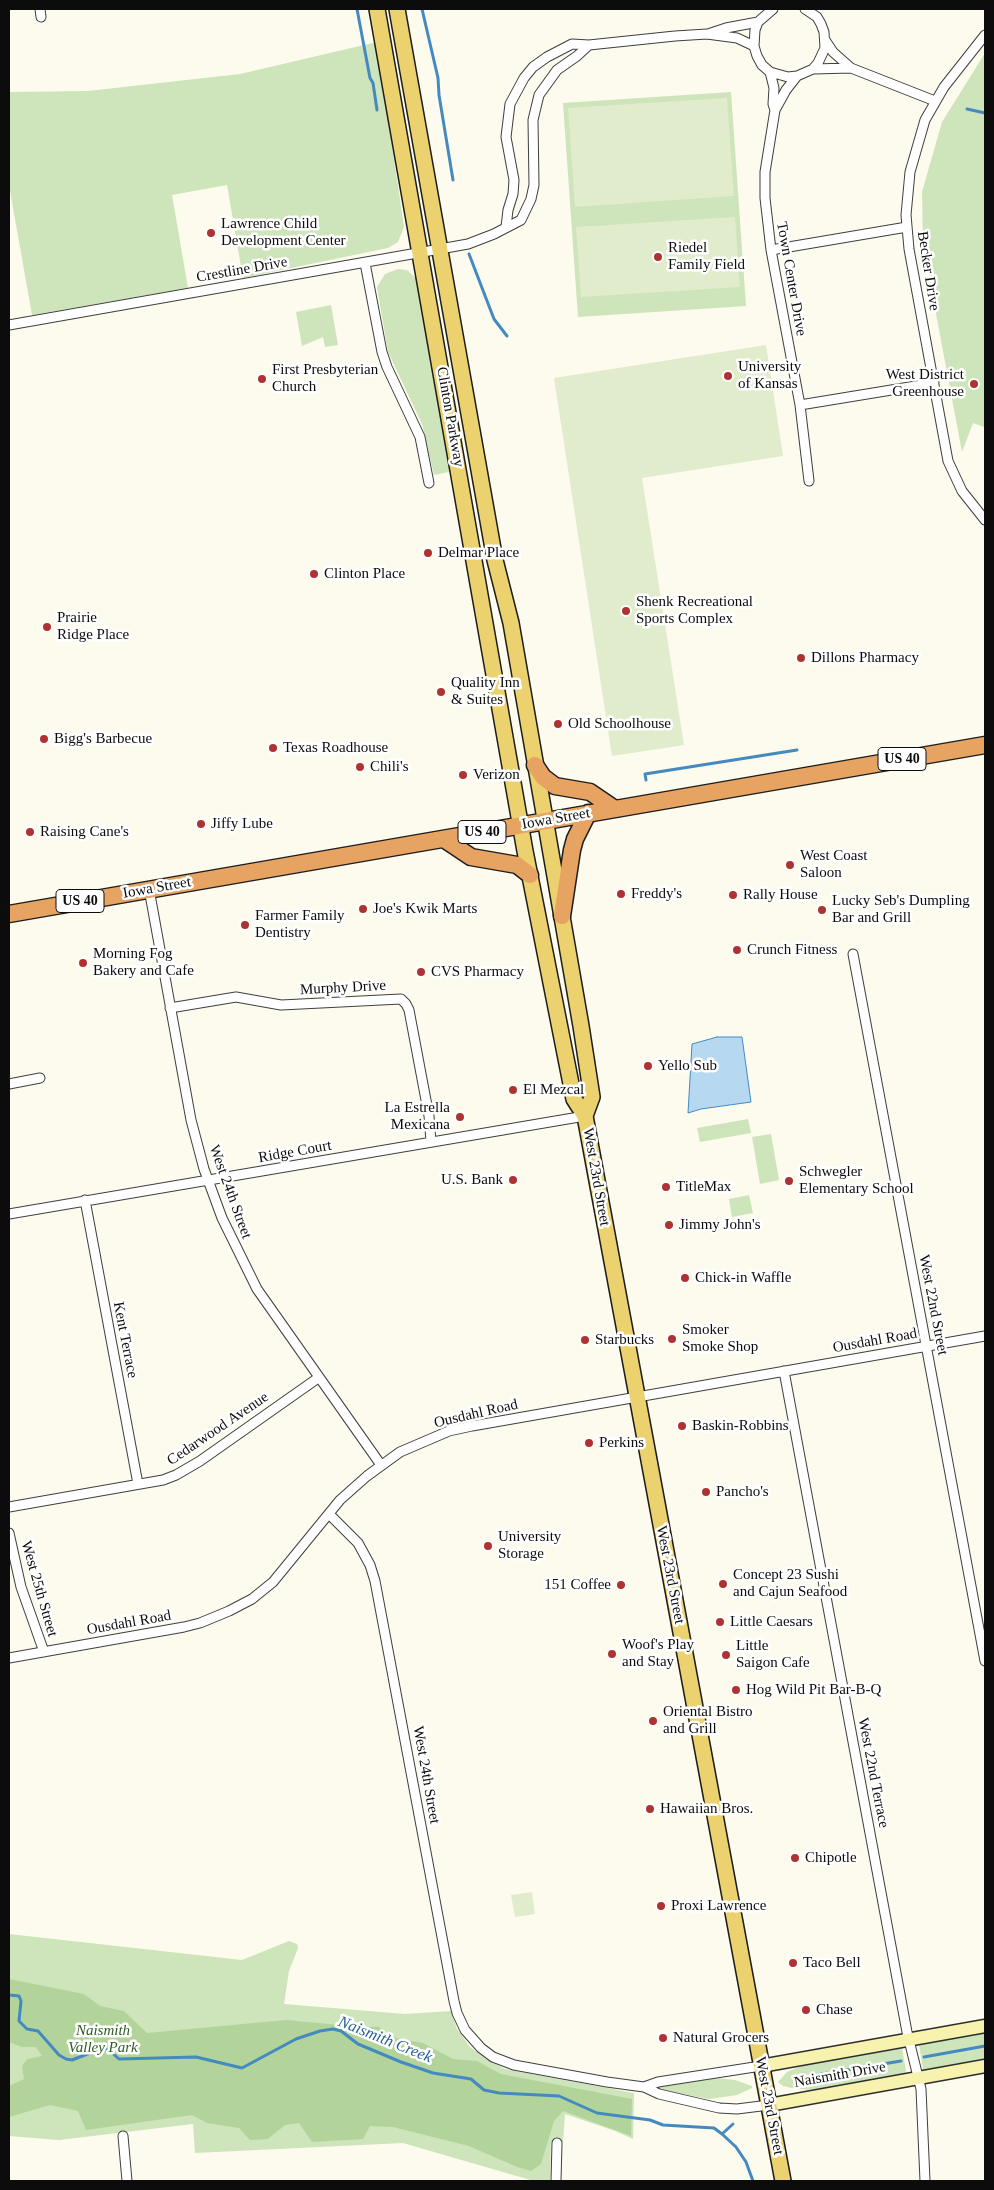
<!DOCTYPE html>
<style>
body{margin:0}
#map{position:relative;width:994px;height:2190px;overflow:hidden;background:#fdfbed;font-family:"Times New Roman",serif}
canvas{display:block}
.frame{position:absolute;inset:0;border:10px solid #0c0c0c;pointer-events:none}
</style>
<div id="map">
<canvas width="994" height="2190"></canvas>
<div class="frame"></div>
</div>
<script>
const g = document.querySelector('canvas').getContext('2d');
g.lineJoin = 'round';
function fillPath(path, color) { g.fillStyle = color; g.fill(path, 'evenodd'); }
const poly = rows => new Path2D(rows.map(r => 'M' + r).join(''));
function strokePath(path, color, width, dash) { g.strokeStyle = color; g.lineWidth = width; g.lineCap = dash ? 'butt' : 'round'; g.setLineDash(dash || []); g.stroke(path); }
function label(font, color, halo, rows, align = 'center') {
  g.font = font + ' "Times New Roman",serif'; g.lineWidth = 5; g.setLineDash([]); g.textBaseline = 'middle'; g.strokeStyle = halo; g.fillStyle = color; for (const [text, x, y, turn = 0] of rows) {
    g.save(); g.translate(x, y); g.rotate((+turn || 0) * Math.PI / 180); g.textAlign = isNaN(turn) ? turn : align; if (halo) g.strokeText(text, 0, 0); g.fillText(text, 0, 0); g.restore();
  }
}
fillPath(poly([
 [377,42,404,227,398,242,388,248,243,278,227,185,172,195,188,288,32,315,9,185,9,92,88,91,240,74],
 [985,53,985,424,984,427,973,423,962,452,923,245,922,192,942,122],
 [731,92,746,306,578,317,563,103],
 [398,269,407,270,417,279,453,471,434,475,422,424,388,352,377,287,385,274],
 [331,305,338,345,325,347,323,337,302,346,296,312],
 [748,1119,751,1133,700,1142,697,1128],
 [771,1134,779,1180,760,1184,752,1137],
 [749,1195,753,1213,732,1217,729,1199],
 [9,1934,242,1960,289,1941,297,1944,298,1948,289,1971,284,2004,405,2014,451,2011,457,2029,470,2047,486,2059,505,2069,634,2093,633,2139,615,2131,565,2114,563,2142,551,2142,550,2181,534,2181,403,2143,195,2153,193,2124,59,2140,9,2136],
 [985,2030,985,2062,925,2071,923,2069,919,2044,921,2042],
 [899,2046,902,2048,906,2071,904,2075,814,2090,796,2089,783,2086,778,2082,787,2072,811,2062],
 [706,2077,735,2080,752,2086,752,2088,737,2095,709,2099,657,2089,658,2086]
]), '#cee4ba');
fillPath(poly([
 [9,1979,84,1994,100,2006,124,2011,147,2033,286,2020,351,2026,379,2027,390,2037,423,2043,453,2059,477,2061,501,2074,632,2099,631,2136,563,2111,554,2121,541,2164,531,2171,517,2167,469,2146,393,2127,370,2126,363,2139,312,2142,299,2123,285,2125,268,2139,250,2140,239,2128,207,2123,192,2115,86,2130,78,2111,50,2105,9,2117,9,2086,24,2079,22,2066,27,2059,42,2056,36,2047,22,2047,9,2042]
]), '#b2d49b');
fillPath(poly([
 [727,98,734,196,575,207,568,108],
 [735,217,740,287,581,297,576,227],
 [766,345,783,456,642,478,684,745,612,756,554,378],
 [532,1892,535,1914,515,1917,511,1895]
]), '#e0eccb');
const water = poly([
 [717,1037,742,1037,751,1102,701,1109,688,1113,692,1044,717,1037]
]);
fillPath(water, '#b6d8f0');
strokePath(water, '#448ac0', 1);
strokePath(poly([
 [357,9,370,78,373,83,377,110],
 [422,9,438,78,439,95,453,180],
 [967,109,985,113],
 [469,254,494,319,507,336],
 [646,780,645,774,797,750],
 [9,1995,19,1996,21,2001,19,2021,27,2029,38,2031,59,2055,66,2059,72,2060,103,2048,109,2050,119,2059,196,2057,242,2068,296,2039,320,2031,333,2029,341,2031,358,2044,401,2062,433,2073,471,2079,484,2090,499,2093,559,2096,597,2113,650,2120,663,2125,714,2128,722,2134,733,2124],
 [924,2057,985,2046],
 [816,2075,901,2061],
 [722,2134,736,2147,746,2162,753,2181]
]), '#448ac0', 3);
const street = poly([
 [40,9,41,17],
 [773,9,758,22,755,30,754,46,757,56,762,65,770,72,788,77,797,76,813,69,818,63,825,48,824,32,821,24,817,17,805,9],
 [708,34,726,28,758,22],
 [985,35,944,87,925,120,910,172,906,215,909,249,948,461,962,491,985,520],
 [825,40,833,52,851,68],
 [813,69,851,68,935,101],
 [770,72,774,88,773,104,775,110,765,172,765,198,771,250,800,405,809,481],
 [775,110,786,90,797,76],
 [506,227,508,210,513,194,514,180,506,137,510,104,524,78,533,67,547,57,572,44,589,45,675,36,707,34,737,38,754,46],
 [771,250,907,227],
 [365,263,382,352,387,367,420,437,429,483],
 [9,325,440,249,468,244,494,234,521,220,531,199,534,185,533,120,539,95,557,70,577,56,589,45],
 [800,405,934,383],
 [149,889,191,1120,204,1169,222,1218,257,1289,381,1465],
 [853,954,985,1661],
 [170,1008,236,997,281,1005,401,999,406,1004,409,1010,429,1116,431,1142],
 [9,1084,40,1078],
 [85,1200,138,1484],
 [9,1214,585,1116],
 [784,1371,907,2032,921,2089,925,2181],
 [9,1507,163,1480,176,1475,200,1461,318,1378],
 [329,1514,358,1543,370,1565,375,1581,454,2001,457,2013,465,2030,481,2048,493,2057,514,2065,607,2082,644,2087,659,2094,719,2108,737,2109,769,2105],
 [9,1533,21,1587,44,1652],
 [9,1658,184,1627,200,1623,229,1611,252,1599,273,1582,340,1500,367,1476,400,1452,449,1431,472,1426,985,1336],
 [644,2087,658,2082,761,2066],
 [123,2136,127,2181],
 [556,2181,557,2143]
]);
const secondary = poly([
 [761,2066,985,2026],
 [769,2105,985,2066]
]);
const primary = poly([
 [377,9,525,851,574,1099,585,1116,783,2181],
 [397,9,495,560,511,623,581,1026,592,1097,585,1116]
]);
const highway = poly([
 [535,765,543,777,555,786,590,792,615,809],
 [444,839,471,857,517,865,530,875],
 [9,914,985,745],
 [562,916,572,850,575,839,588,813]
]);
strokePath(street, '#3f3f3f', 11);
strokePath(secondary, '#2e2e2e', 15);
strokePath(primary, '#1d1d1d', 18);
strokePath(highway, '#1d1d1d', 19);
strokePath(street, '#fff', 9);
strokePath(secondary, '#f7f2ae', 12);
strokePath(primary, '#ecd26f', 15);
strokePath(highway, '#e7a362', 16);
for (const [x, y, r, color] of [
 [211,233,5,"#af3233"],
 [658,257,5,"#af3233"],
 [728,376,5,"#af3233"],
 [262,379,5,"#af3233"],
 [974,384,5,"#af3233"],
 [428,553,5,"#af3233"],
 [314,574,5,"#af3233"],
 [626,611,5,"#af3233"],
 [47,627,5,"#af3233"],
 [801,658,5,"#af3233"],
 [441,692,5,"#af3233"],
 [558,724,5,"#af3233"],
 [44,739,5,"#af3233"],
 [273,748,5,"#af3233"],
 [360,767,5,"#af3233"],
 [463,775,5,"#af3233"],
 [201,824,5,"#af3233"],
 [30,832,5,"#af3233"],
 [790,865,5,"#af3233"],
 [621,894,5,"#af3233"],
 [733,895,5,"#af3233"],
 [363,909,5,"#af3233"],
 [822,910,5,"#af3233"],
 [245,925,5,"#af3233"],
 [737,950,5,"#af3233"],
 [83,963,5,"#af3233"],
 [421,972,5,"#af3233"],
 [648,1066,5,"#af3233"],
 [513,1090,5,"#af3233"],
 [460,1117,5,"#af3233"],
 [513,1180,5,"#af3233"],
 [789,1181,5,"#af3233"],
 [666,1187,5,"#af3233"],
 [669,1225,5,"#af3233"],
 [685,1278,5,"#af3233"],
 [672,1339,5,"#af3233"],
 [585,1340,5,"#af3233"],
 [682,1426,5,"#af3233"],
 [589,1443,5,"#af3233"],
 [706,1492,5,"#af3233"],
 [488,1546,5,"#af3233"],
 [723,1584,5,"#af3233"],
 [621,1585,5,"#af3233"],
 [720,1622,5,"#af3233"],
 [612,1654,5,"#af3233"],
 [726,1655,5,"#af3233"],
 [736,1690,5,"#af3233"],
 [653,1721,5,"#af3233"],
 [650,1809,5,"#af3233"],
 [795,1858,5,"#af3233"],
 [661,1906,5,"#af3233"],
 [793,1963,5,"#af3233"],
 [806,2010,5,"#af3233"],
 [663,2038,5,"#af3233"]
]) { const dot = new Path2D(); dot.arc(x, y, r, 0, 2 * Math.PI); g.fillStyle = color; g.fill(dot); strokePath(dot, '#fff', 2); }
for (const [x, y, w] of [
 [902,759,48],
 [482,832,48],
 [80,901,48]
]) { const box = new Path2D(); box.roundRect(x - w / 2, y - 11.5, w, 23, 4); g.fillStyle = '#fff'; g.fill(box); strokePath(box, '#0c0c0c', 1); }
label('bold 14px', '#0c0c0c', null, [
 ["US 40",902,759],
 ["US 40",482,832],
 ["US 40",80,901]
]);
label('15px', '#0c0c0c', '#fff', [
 ["Lawrence Child",221,224],
 ["Development Center",221,241],
 ["Riedel",668,248],
 ["Family Field",668,265],
 ["University",738,367],
 ["of Kansas",738,384],
 ["First Presbyterian",272,370],
 ["Church",272,387],
 ["West District",964,375,"right"],
 ["Greenhouse",964,392,"right"],
 ["Delmar Place",438,553],
 ["Clinton Place",324,574],
 ["Shenk Recreational",636,602],
 ["Sports Complex",636,619],
 ["Prairie",57,618],
 ["Ridge Place",57,635],
 ["Dillons Pharmacy",811,658],
 ["Quality Inn",451,683],
 ["& Suites",451,700],
 ["Old Schoolhouse",568,724],
 ["Bigg's Barbecue",54,739],
 ["Texas Roadhouse",283,748],
 ["Chili's",370,767],
 ["Verizon",473,775],
 ["Jiffy Lube",211,824],
 ["Raising Cane's",40,832],
 ["West Coast",800,856],
 ["Saloon",800,873],
 ["Freddy's",631,894],
 ["Rally House",743,895],
 ["Lucky Seb's Dumpling",832,901],
 ["Bar and Grill",832,918],
 ["Joe's Kwik Marts",373,909],
 ["Farmer Family",255,916],
 ["Dentistry",255,933],
 ["Crunch Fitness",747,950],
 ["Morning Fog",93,954],
 ["Bakery and Cafe",93,971],
 ["CVS Pharmacy",431,972],
 ["Yello Sub",658,1066],
 ["El Mezcal",523,1090],
 ["La Estrella",450,1108,"right"],
 ["Mexicana",450,1125,"right"],
 ["Schwegler",799,1172],
 ["Elementary School",799,1189],
 ["U.S. Bank",503,1180,"right"],
 ["TitleMax",676,1187],
 ["Jimmy John's",679,1225],
 ["Chick-in Waffle",695,1278],
 ["Smoker",682,1330],
 ["Smoke Shop",682,1347],
 ["Starbucks",595,1340],
 ["Baskin-Robbins",692,1426],
 ["Perkins",599,1443],
 ["Pancho's",716,1492],
 ["University",498,1537],
 ["Storage",498,1554],
 ["Concept 23 Sushi",733,1575],
 ["and Cajun Seafood",733,1592],
 ["151 Coffee",611,1585,"right"],
 ["Little Caesars",730,1622],
 ["Woof's Play",622,1645],
 ["and Stay",622,1662],
 ["Little",736,1646],
 ["Saigon Cafe",736,1663],
 ["Hog Wild Pit Bar-B-Q",746,1690],
 ["Oriental Bistro",663,1712],
 ["and Grill",663,1729],
 ["Hawaiian Bros.",660,1809],
 ["Chipotle",805,1858],
 ["Proxi Lawrence",671,1906],
 ["Taco Bell",803,1963],
 ["Chase",816,2010],
 ["Natural Grocers",673,2038]
], 'left');
label('15px', '#0c0c0c', '#fff', [
 ["Crestline Drive",242,270,-10],
 ["Becker Drive",928,271,81],
 ["Town Center Drive",791,279,80],
 ["Clinton Parkway",450,417,80],
 ["Iowa Street",556,819,-10],
 ["Iowa Street",157,888,-10],
 ["Murphy Drive",343,988,-3],
 ["Ridge Court",295,1152,-10],
 ["West 23rd Street",596,1177,80],
 ["West 24th Street",230,1192,70],
 ["West 22nd Street",933,1305,79],
 ["Kent Terrace",125,1340,79],
 ["Ousdahl Road",875,1341,-10],
 ["Ousdahl Road",476,1414,-13],
 ["Cedarwood Avenue",218,1429,-34],
 ["West 23rd Street",670,1575,79],
 ["West 25th Street",39,1589,74],
 ["Ousdahl Road",129,1623,-10],
 ["West 22nd Terrace",873,1773,79],
 ["West 24th Street",426,1775,80],
 ["Naismith Drive",840,2075,-10],
 ["West 23rd Street",769,2106,79]
]);
label('italic 15px', '#2d5d23', '#fff', [
 ["Naismith",103,2031],
 ["Valley Park",103,2048]
]);
label('italic 16px', '#225d92', '#fff', [
 ["Naismith Creek",385,2040,22]
]);
</script>
